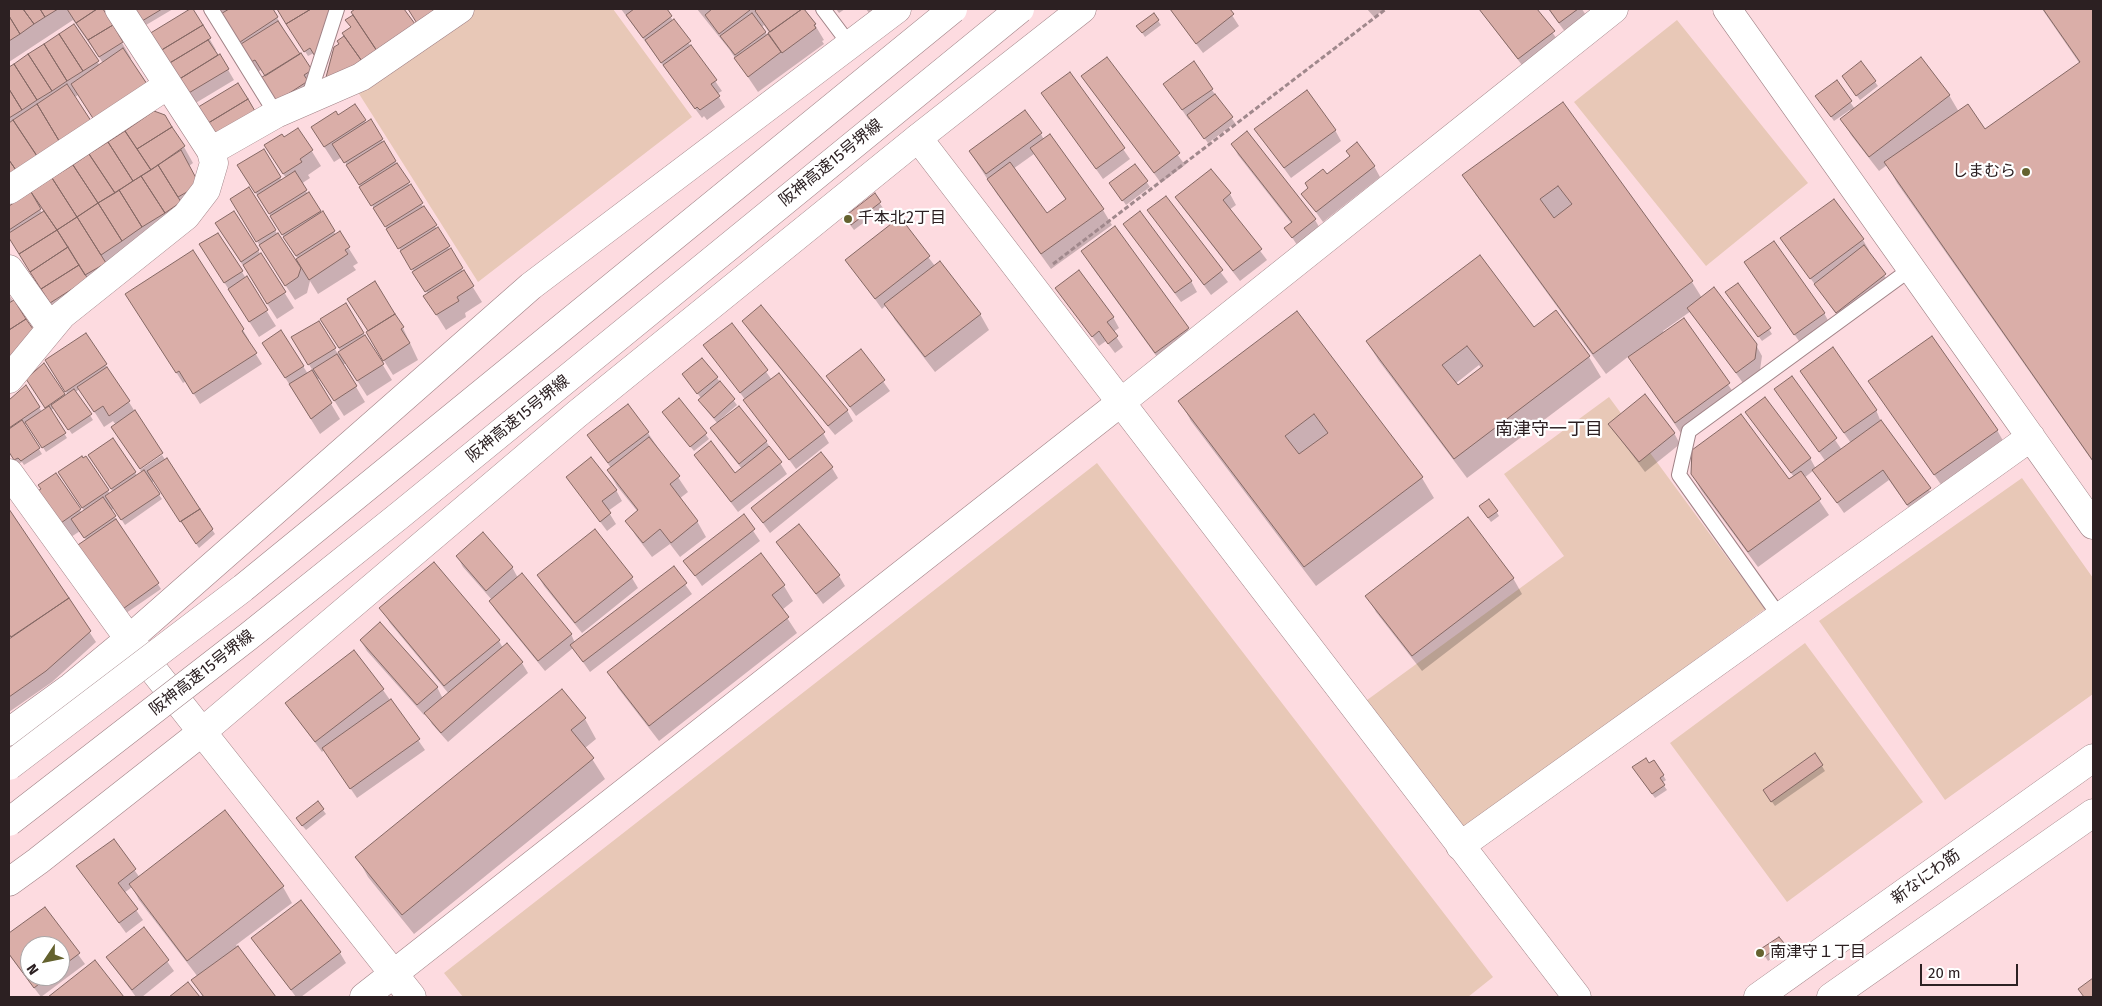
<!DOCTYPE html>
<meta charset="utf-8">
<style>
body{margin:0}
#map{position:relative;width:2102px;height:1006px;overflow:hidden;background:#fddbe0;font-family:"Fira Sans",sans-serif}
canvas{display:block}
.frame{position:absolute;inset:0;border:10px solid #2c2022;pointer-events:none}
.north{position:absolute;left:20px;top:936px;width:50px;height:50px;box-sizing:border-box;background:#fff;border:1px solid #aba6a7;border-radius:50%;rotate:236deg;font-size:14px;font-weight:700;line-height:20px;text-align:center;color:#2c2022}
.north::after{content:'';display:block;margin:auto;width:18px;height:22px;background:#64622f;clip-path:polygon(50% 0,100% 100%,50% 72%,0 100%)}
.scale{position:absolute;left:1920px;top:964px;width:98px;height:22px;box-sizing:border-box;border:2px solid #2c2022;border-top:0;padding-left:6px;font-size:15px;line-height:18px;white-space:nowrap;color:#2c2022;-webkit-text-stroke:4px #fff;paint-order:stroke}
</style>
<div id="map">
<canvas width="2102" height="1006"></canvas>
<div class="frame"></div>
<div class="north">N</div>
<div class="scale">20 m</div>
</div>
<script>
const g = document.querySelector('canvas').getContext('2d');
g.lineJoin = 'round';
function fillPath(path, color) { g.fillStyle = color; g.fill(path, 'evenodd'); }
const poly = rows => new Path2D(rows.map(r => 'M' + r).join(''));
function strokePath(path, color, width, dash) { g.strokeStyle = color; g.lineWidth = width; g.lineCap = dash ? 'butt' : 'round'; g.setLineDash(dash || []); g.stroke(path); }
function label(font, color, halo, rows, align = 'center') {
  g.font = font + ' "Fira Sans","Noto Sans JP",sans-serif'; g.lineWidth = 4.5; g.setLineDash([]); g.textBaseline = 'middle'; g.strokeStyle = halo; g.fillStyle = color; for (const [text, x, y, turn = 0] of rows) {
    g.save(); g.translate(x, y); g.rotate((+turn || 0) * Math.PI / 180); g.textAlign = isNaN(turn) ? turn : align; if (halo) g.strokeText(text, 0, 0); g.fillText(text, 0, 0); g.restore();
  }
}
fillPath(poly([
 [475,9,613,9,692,117,478,282,356,89],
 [1677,20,1808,183,1706,266,1574,102],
 [1609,397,1765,609,1458,833,1363,703,1564,556,1504,474],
 [1097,463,1493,977,1468,997,463,997,444,973],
 [2022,478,2093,578,2093,694,1945,800,1819,621],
 [1805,643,1923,802,1787,902,1670,743]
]), '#e8c8b7');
fillPath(poly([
 [9,9,102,9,131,58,106,138,78,95,75,97,9,200,9,68,74,26,100,66,103,63,73,20,9,62],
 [133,9,173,9,141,28],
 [192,9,216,50,214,51,217,57,220,56,234,80,189,107,146,37],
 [216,9,272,9,283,28,282,29,314,76,310,87,277,107,266,76,262,69,258,72,247,53,244,54],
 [278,9,330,9,314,53,308,56],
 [357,9,403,9,416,29,337,97,340,44,339,41,346,36,352,28,347,20,354,15,353,12],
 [621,9,665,9,715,81,722,91,717,94,725,107,707,120,704,116,702,118],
 [697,9,803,9,815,25,824,40,822,41,824,44,758,92,729,49],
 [764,25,774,40,773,41,761,28],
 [836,9,845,9,839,13],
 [866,9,876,9,869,13],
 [1170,9,1228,9,1239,26,1203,53],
 [1367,9,1385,9,1374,17],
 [1479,9,1535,9,1560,43,1525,69],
 [1548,9,1582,9,1587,17,1566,33],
 [2042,9,2093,9,2093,462,1897,183,1887,165,1879,171,1851,135,1842,119,1851,112,1850,110,1834,121,1820,101,1836,82,1855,109,1949,95,1959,112,1984,131,2080,64],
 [1154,15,1161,25,1145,37,1141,31],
 [1107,58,1185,165,1161,183,1083,77],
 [1861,63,1878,86,1860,100,1846,81],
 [1070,74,1130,159,1103,179,1043,94],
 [1164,84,1212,90,1235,123,1208,143,1190,119,1189,120],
 [1562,104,1692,282,1702,298,1756,345,1762,356,1760,370,1743,383,1691,311,1663,331,1664,333,1683,320,1738,399,1684,438,1629,356,1606,374,1476,195,1464,175],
 [355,106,367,124,370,121,482,302,465,313,466,317,446,330,434,311,428,294,348,167,342,157,334,162,312,128,338,117],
 [154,113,164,116,184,147,193,163,189,166,204,194,60,318,9,237,9,208],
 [40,206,44,212,43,214,38,207],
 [298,129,321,166,308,175,310,178,301,184,336,235,339,233,358,263,353,266,356,270,318,294,310,281,307,293,295,300,240,215,248,189,295,261,298,259,248,181,264,151,282,181,286,178,275,161,284,138],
 [1256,130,1335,130,1341,141,1291,178],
 [1247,133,1315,220,1321,230,1299,248,1286,228,1292,224,1238,155,1232,144],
 [1041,134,1044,140,1050,135,1103,210,1112,225,1051,269,997,194,970,152],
 [1034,154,1067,201,1047,215,1013,169],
 [1135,165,1150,187,1126,205,1114,188],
 [1374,166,1380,177,1323,222,1303,194,1327,176],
 [1230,194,1236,205,1229,210,1267,260,1240,281,1183,208,1177,198],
 [874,195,883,208,854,230,848,222],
 [1165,198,1228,282,1211,295,1149,211],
 [234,212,294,308,277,319,226,239],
 [899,219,935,266,980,314,989,330,935,372,895,320,886,305,882,309,847,260],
 [1115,228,1188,329,1197,344,1165,368,1092,267,1083,251],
 [1131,234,1191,281,1197,292,1181,302],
 [1782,239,1863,240,1869,250,1867,252,1891,285,1842,322],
 [193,252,243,330,249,340,248,342,262,364,200,404,186,381,183,383,133,305],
 [210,260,242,272,276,326,259,337],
 [1745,263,1824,313,1830,324,1801,344],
 [1738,284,1772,334,1762,341,1730,297],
 [1057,288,1113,317,1119,328,1113,332,1123,347,1115,353,1106,341,1099,346],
 [9,295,32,330,9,375],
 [346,305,392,380,367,396,346,363,343,365,365,402,344,416,320,378,317,380,340,419,320,434,273,358,303,366,308,374,313,371,293,338,318,322,338,354,341,352,331,335],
 [1297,312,1422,478,1434,498,1316,586,1191,421,1180,401],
 [1556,312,1589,357,1601,377,1467,478,1379,361,1367,342,1534,329],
 [1479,365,1482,369,1457,387,1455,384],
 [744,322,847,410,853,421,835,435,750,332],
 [732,325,772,380,823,433,829,443,796,469,705,345],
 [403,328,418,360,393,375,376,348],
 [86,334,161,453,139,468,113,427,116,425,113,421,104,427,80,389,75,392,93,420,72,434,54,408,50,411,67,438,46,452,27,423,24,425,42,454,24,465,22,462,18,464,9,449,9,402,15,395,26,387,42,412,47,409,30,384,44,365,65,397,68,395,49,365],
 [861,351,890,391,856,416,828,376],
 [683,375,717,378,737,405,721,419,766,441,787,474,738,512,695,455,735,475,742,469,718,439,712,429,718,424,702,405,701,398],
 [1792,378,1842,450,1851,443,1807,382,1876,410,1881,422,1936,500,1914,515,1889,480,1844,513,1814,470,1804,478,1829,515,1758,567,1701,490,1692,474,1789,481,1794,477,1747,412,1810,458,1816,469,1826,462,1776,390],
 [1870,382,1997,430,2006,446,1944,489],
 [679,400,709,439,694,451,666,417],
 [1609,424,1674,433,1680,444,1645,472],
 [648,433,688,492,679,499,697,521,706,537,680,557,670,544,652,557,636,536,627,521,638,512,617,486,608,471,611,468,588,436],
 [162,455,215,534,199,548,154,481,151,483,162,499,125,525,114,508,111,511,161,589,116,620,87,541,80,531,68,539,47,508,80,510,82,514,85,512,69,488,83,459,85,458,110,494,113,492,90,456,134,471,137,476,142,473,140,470],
 [832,468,838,478,770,533,752,508],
 [567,477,616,490,622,501,608,511,616,524,607,531],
 [9,511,96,642,52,682,9,712,9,641,12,639,9,634],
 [1483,511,1496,511,1499,516,1491,522],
 [743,516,760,541,702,586,685,561],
 [777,542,839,576,845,586,823,604],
 [761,555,784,586,793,601,782,610,797,633,659,741,618,688,609,672],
 [457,556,512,567,518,578,571,634,575,643,673,568,692,594,590,672,573,648,545,671,496,611,490,601,492,600,463,567],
 [538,576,632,578,638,588,582,633,544,586],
 [1513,578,1522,594,1422,671,1376,612,1367,596],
 [381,608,499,641,503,648,522,663,528,673,448,742,432,724,426,713,424,715,367,651,361,641,437,687,443,699,449,694,390,623],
 [383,690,425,750,357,798,324,750,322,752,293,713],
 [585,719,596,739,585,748,605,779,414,934,368,877,357,857],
 [1815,755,1825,771,1775,806,1767,795],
 [1637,773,1663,775,1666,780,1662,783,1667,790,1655,798],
 [323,810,326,814,306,830,300,823],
 [225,812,283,887,292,903,236,945,275,997,203,997,193,980,198,977,139,900,132,887,124,893,143,920,126,933,78,867,113,840,140,878],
 [44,908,85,964,41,997,9,955,9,935],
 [30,946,60,946,60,976,30,976],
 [144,929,174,971,142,997,136,997,107,958],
 [253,939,340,953,346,963,301,997,296,997],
 [1778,939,1785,949,1768,961,1761,950],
 [94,962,122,997,50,997]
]), '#0003');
const building = poly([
 [9,9,23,9,34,24,20,34,9,16,9,9],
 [23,9,40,9,45,17,34,24,23,9],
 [40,9,58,9,45,17,40,9],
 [67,9,97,9,76,23,67,9],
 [97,9,103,9,113,25,88,40,76,23,97,9],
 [131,9,162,9,137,24,131,9],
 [190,9,193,9,203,25,155,54,144,37,190,9],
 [229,9,273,9,278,17,237,44,219,15,229,9],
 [277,9,311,9,286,24,277,9],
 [311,9,331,9,316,58,310,48,304,52,286,24,311,9],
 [355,9,404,9,418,28,379,54,351,12,355,9],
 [408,9,432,9,435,14,418,25,408,9],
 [634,9,667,9,672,16,643,38,626,15,634,9],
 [712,9,749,9,750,10,719,34,705,15,712,9],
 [757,9,802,9,770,32,755,11,757,9],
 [802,9,804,9,816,24,814,25,816,28,782,53,768,33,802,9],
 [1170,9,1230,9,1234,14,1196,44,1170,9],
 [1479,9,1537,9,1555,31,1518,59,1479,9],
 [1549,9,1578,9,1559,23,1549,9],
 [2043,9,2093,9,2093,461,1884,162,1968,104,1985,129,2080,62,2043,9],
 [752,13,766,32,735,55,720,36,752,13],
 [1154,13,1159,20,1142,33,1136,26,1154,13],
 [353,15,379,54,364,64,342,33,351,27,345,20,353,15],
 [9,16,20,34,9,41,9,16],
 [674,19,691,41,661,63,645,40,674,19],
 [278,21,300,54,265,76,255,60,251,62,241,44,278,21],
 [74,24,99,61,83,71,59,34,74,24],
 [113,25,123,42,99,57,88,40,113,25],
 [203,25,211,38,163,67,155,54,203,25],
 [59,34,83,71,67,81,44,44,59,34],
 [768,34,781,52,748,77,734,58,768,34],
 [344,36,364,64,325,81,334,47,339,44,337,41,344,36],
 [208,40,218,55,173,83,163,67,208,40],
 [44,44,67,81,52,91,28,54,44,44],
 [691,45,717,80,711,84,720,96,700,110,697,107,695,109,663,65,691,45],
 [123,48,147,84,96,123,71,84,123,48],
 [301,53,312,70,304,75,308,81,274,103,259,79,301,53],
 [28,54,52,91,37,100,14,64,28,54],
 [220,54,229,69,182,97,173,83,220,54],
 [1107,57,1180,153,1154,173,1081,76,1107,57],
 [1921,57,1950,95,1869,157,1840,119,1921,57],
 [1194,61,1213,89,1182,110,1163,84,1194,61],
 [1861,61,1876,81,1856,96,1842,76,1861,61],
 [14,64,37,100,22,110,9,89,9,67,14,64],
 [1070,72,1125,148,1096,169,1041,93,1070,72],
 [1837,80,1852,101,1831,117,1815,96,1837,80],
 [238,83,248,99,200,128,190,112,238,83],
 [67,84,93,124,61,144,37,104,67,84],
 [9,89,22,110,9,118,9,89],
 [1307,90,1336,130,1284,168,1254,129,1307,90],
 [1215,94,1233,117,1204,139,1187,115,1215,94],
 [248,99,259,118,210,144,200,128,248,99],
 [1563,102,1693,281,1593,354,1462,175,1563,102],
 [1558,186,1572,204,1554,218,1540,199,1558,186],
 [37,104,61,144,39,159,13,120,37,104],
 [355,104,366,120,324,147,311,127,336,111,338,115,355,104],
 [1025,110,1042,133,986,174,969,151,1025,110],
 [154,111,165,115,172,127,137,149,125,131,154,111],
 [371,119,383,139,344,163,332,144,371,119],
 [13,120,39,159,18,173,9,160,9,123,13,120],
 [172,127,185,146,151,170,137,149,172,127],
 [298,128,313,150,300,159,302,162,283,174,264,145,282,134,284,137,298,128],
 [125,131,151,170,133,181,108,142,125,131],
 [1247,131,1316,219,1292,238,1284,228,1292,222,1231,144,1247,131],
 [1050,134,1104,209,1041,254,987,179,1010,162,1047,213,1066,199,1030,148,1050,134],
 [384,141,396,161,359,185,346,165,384,141],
 [108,142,133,181,115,193,89,154,108,142],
 [1357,142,1375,166,1316,212,1301,194,1308,188,1305,183,1323,169,1327,174,1350,156,1346,151,1357,142],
 [264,149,281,177,255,193,237,165,264,149],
 [181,150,196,178,194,188,178,197,158,165,181,150],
 [89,154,115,193,98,203,73,165,89,154],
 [9,160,18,173,9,179,9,160],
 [397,163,410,182,371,206,359,187,397,163],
 [1135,164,1148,181,1122,201,1109,183,1135,164],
 [73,165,98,203,77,217,52,178,73,165],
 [158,165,181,202,165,213,141,176,158,165],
 [1211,169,1231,193,1223,200,1262,249,1233,271,1175,197,1211,169],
 [295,171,307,190,269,214,257,195,295,171],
 [141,176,165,213,142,227,119,190,141,176],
 [52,178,77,217,57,230,31,192,52,178],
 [411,184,423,203,385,227,373,208,411,184],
 [249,187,276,230,256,242,230,199,249,187],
 [119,190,142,227,122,241,98,203,119,190],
 [31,192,41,209,9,230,9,206,31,192],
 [309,192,321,211,282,235,270,216,309,192],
 [875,193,881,202,851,225,844,217,875,193],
 [1166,196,1223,270,1204,285,1147,210,1166,196],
 [1834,199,1864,239,1810,279,1780,238,1834,199],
 [98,203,122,241,101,255,77,217,98,203],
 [424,206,437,225,398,249,386,229,424,206],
 [44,211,57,230,19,254,9,238,9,233,44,211],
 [234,211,259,250,241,262,215,223,234,211],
 [323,211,335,231,296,256,283,237,323,211],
 [1140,211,1192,281,1175,293,1123,224,1140,211],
 [77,217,106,263,85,275,57,230,77,217],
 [900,217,930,256,875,299,845,260,900,217],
 [1115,226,1189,328,1155,353,1081,251,1115,226],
 [438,227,450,246,411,270,400,251,438,227],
 [57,230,68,247,30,272,19,254,57,230],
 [340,231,350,247,345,250,348,254,309,280,296,259,340,231],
 [218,233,243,271,224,283,199,244,218,233],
 [278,233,301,268,298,277,285,286,259,245,278,233],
 [1774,241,1825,313,1794,335,1744,262,1774,241],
 [1864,245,1886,274,1836,313,1814,284,1864,245],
 [68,247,79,265,41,289,30,272,68,247],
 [451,248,463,268,425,292,412,272,451,248],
 [193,250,244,329,242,331,257,353,193,394,179,371,176,373,125,294,193,250],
 [261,253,286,292,267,304,243,265,261,253],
 [1480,255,1534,327,1556,310,1590,356,1454,459,1366,341,1480,255],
 [1467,346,1483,366,1458,385,1442,365,1467,346],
 [940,261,981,314,925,357,884,304,940,261],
 [79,265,88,279,50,303,41,289,79,265],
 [464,270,474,286,457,297,459,301,436,315,423,296,464,270],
 [1079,270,1114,317,1107,322,1118,336,1108,344,1099,331,1092,337,1055,288,1079,270],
 [247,276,268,310,249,322,228,289,247,276],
 [375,281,395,314,368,331,347,299,375,281],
 [1738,283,1771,328,1758,337,1725,292,1738,283],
 [1714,287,1757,344,1755,359,1736,373,1687,308,1714,287],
 [14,300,26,319,9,330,9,303,14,300],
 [346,303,364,333,339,348,320,319,346,303],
 [761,305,848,410,828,426,742,321,761,305],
 [1297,311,1423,477,1304,567,1178,401,1297,311],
 [1314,414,1328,433,1299,454,1285,436,1314,414],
 [395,314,404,327,401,329,410,343,383,361,366,332,395,314],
 [1684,318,1730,383,1675,423,1628,357,1684,318],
 [26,319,33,329,9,358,9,330,26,319],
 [319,321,336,348,308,365,291,337,319,321],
 [732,323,768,370,740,393,703,345,732,323],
 [281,330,304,366,285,378,262,343,281,330],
 [86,333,107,364,65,392,45,360,86,333],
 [365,335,384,364,357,381,338,352,365,335],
 [1932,336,1998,430,1934,475,1868,381,1932,336],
 [1833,347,1877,410,1844,433,1800,371,1833,347],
 [861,349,885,380,850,407,826,376,861,349],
 [337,354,357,386,334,401,313,369,337,354],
 [702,358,718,377,697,394,682,374,702,358],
 [44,363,65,394,45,408,26,379,44,363],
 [107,367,130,401,109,416,103,406,94,412,77,387,107,367],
 [312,370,332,403,311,419,289,384,312,370],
 [779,373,825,432,789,460,743,400,779,373],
 [1792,376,1837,438,1819,452,1774,389,1792,376],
 [720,381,735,399,714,418,698,400,720,381],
 [26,385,40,407,9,428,9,400,26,385],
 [74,389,92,414,68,430,51,405,74,389],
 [1645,394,1675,433,1639,462,1608,424,1645,394],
 [1765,397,1811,458,1791,473,1745,412,1765,397],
 [679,398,707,433,690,447,662,412,679,398],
 [628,404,649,432,608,463,587,435,628,404],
 [49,406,66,433,42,448,25,422,49,406],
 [739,406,767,441,739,464,710,428,739,406],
 [135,410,163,453,140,469,111,427,135,410],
 [1741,414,1789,479,1801,471,1821,499,1748,552,1691,474,1692,450,1741,414],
 [22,420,40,448,21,461,18,458,14,460,9,452,9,429,22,420],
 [1881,420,1931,488,1907,505,1883,470,1837,503,1812,470,1881,420],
 [649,437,680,476,670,484,698,521,671,543,660,529,643,543,625,521,638,510,607,470,649,437],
 [113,438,136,472,111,489,88,455,113,438],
 [711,441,735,473,769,446,782,462,731,502,694,455,711,441],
 [821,452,833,467,763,523,751,508,821,452],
 [82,456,83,458,86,456,109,490,82,508,58,472,82,456],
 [591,457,617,490,602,501,611,513,600,522,566,477,591,457],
 [167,458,200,509,180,522,147,471,167,458],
 [144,470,160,494,121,520,105,496,144,470],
 [56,473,81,509,58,525,36,492,41,489,38,485,56,473],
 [103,497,116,516,84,538,71,519,103,497],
 [1489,499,1498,511,1488,518,1479,506,1489,499],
 [9,509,69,598,11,637,9,634,9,509],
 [200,509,213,529,196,544,181,521,200,509],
 [744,514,755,529,695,576,683,561,744,514],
 [1468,517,1514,578,1412,656,1365,596,1468,517],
 [116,519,159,583,113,616,69,551,116,519],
 [799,524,840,575,816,594,776,542,799,524],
 [595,529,633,577,575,623,537,575,595,529],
 [483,532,513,567,486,591,456,556,483,532],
 [761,553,785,585,772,595,789,617,649,726,607,672,761,553],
 [434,562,500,640,444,686,379,608,434,562],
 [674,566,687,583,583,662,570,645,674,566],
 [522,573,572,634,538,661,489,601,522,573],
 [69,598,91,631,46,671,9,697,9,639,69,598],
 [380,622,438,687,417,705,360,640,380,622],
 [507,643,523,662,441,733,424,713,507,643],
 [354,650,384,689,315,742,285,703,354,650],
 [562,689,586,718,571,730,594,758,402,915,355,857,562,689],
 [391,699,420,739,350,789,322,748,391,699],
 [1815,753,1823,765,1771,802,1763,790,1815,753],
 [1646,758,1649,763,1654,760,1664,775,1660,778,1665,785,1652,794,1632,767,1646,758],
 [318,801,324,809,302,826,296,818,318,801],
 [225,810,284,886,187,961,129,884,225,810],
 [114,839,136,869,118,883,138,909,119,923,76,866,114,839],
 [301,900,341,952,291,990,251,938,301,900],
 [45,907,80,953,60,968,60,946,30,946,30,976,49,976,34,988,9,954,9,933,45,907],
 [144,927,169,960,132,990,106,957,144,927],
 [1779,937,1784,943,1764,957,1759,950,1779,937],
 [238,946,276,997,204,997,191,980,238,946],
 [95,960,124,997,48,997,95,960],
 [2093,978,2093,997,2084,997,2078,989,2093,978],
 [188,982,200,997,169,997,188,982]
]);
fillPath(building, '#daaea8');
strokePath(building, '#856864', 1);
const service = poly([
 [211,9,276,114],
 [823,9,850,45],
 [308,99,337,9],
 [1780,617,1679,475,1689,431,1912,268]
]);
const minor = poly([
 [1727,9,2093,525],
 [918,138,1577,997],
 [211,151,276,114,361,77,460,9],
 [9,190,168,85],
 [9,269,51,328],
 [9,379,62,315,186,216,206,190,214,163,211,151,119,9],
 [1120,403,1614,9],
 [9,473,129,639,202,732],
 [1460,846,2031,437]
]);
const tertiary = poly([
 [9,732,71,687,129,639,531,286,897,9],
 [202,732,412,997],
 [9,882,38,861,202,732,577,414,918,138,1082,9],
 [364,997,1120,403]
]);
const primary = poly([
 [1758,997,2093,758],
 [1831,997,2093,813]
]);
strokePath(service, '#a08286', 16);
strokePath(minor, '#a08286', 29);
strokePath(tertiary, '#a08286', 29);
strokePath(primary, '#a08286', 29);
strokePath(poly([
 [1053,264,1386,9]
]), '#a0888c', 3, [5, 2.5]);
strokePath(service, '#fff', 14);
strokePath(minor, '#fff', 28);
strokePath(tertiary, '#fff', 28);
strokePath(primary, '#fff', 28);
const motorwayBridge = poly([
 [9,766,243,588,953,9],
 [9,822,249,636,400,515,1020,9]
]);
strokePath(motorwayBridge, '#a08286', 29, []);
strokePath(motorwayBridge, '#fff', 28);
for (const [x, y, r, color] of [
 [2026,172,5,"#64622f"],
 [848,219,5,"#64622f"],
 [1760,953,5,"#64622f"]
]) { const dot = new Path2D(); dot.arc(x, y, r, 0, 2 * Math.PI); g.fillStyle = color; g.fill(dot); strokePath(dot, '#fff', 2); }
label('16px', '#2c2022', '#fff', [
 ["阪神高速15号堺線",831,163,-39],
 ["阪神高速15号堺線",518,419,-39],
 ["阪神高速15号堺線",202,673,-38],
 ["新なにわ筋",1926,877,-36]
]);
label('16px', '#2c2022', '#fff', [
 ["しまむら",2016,172,"right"],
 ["千本北2丁目",858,219],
 ["南津守１丁目",1770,953]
], 'left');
label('18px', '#2c2022', '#fff', [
 ["南津守一丁目",1549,430]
]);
</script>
